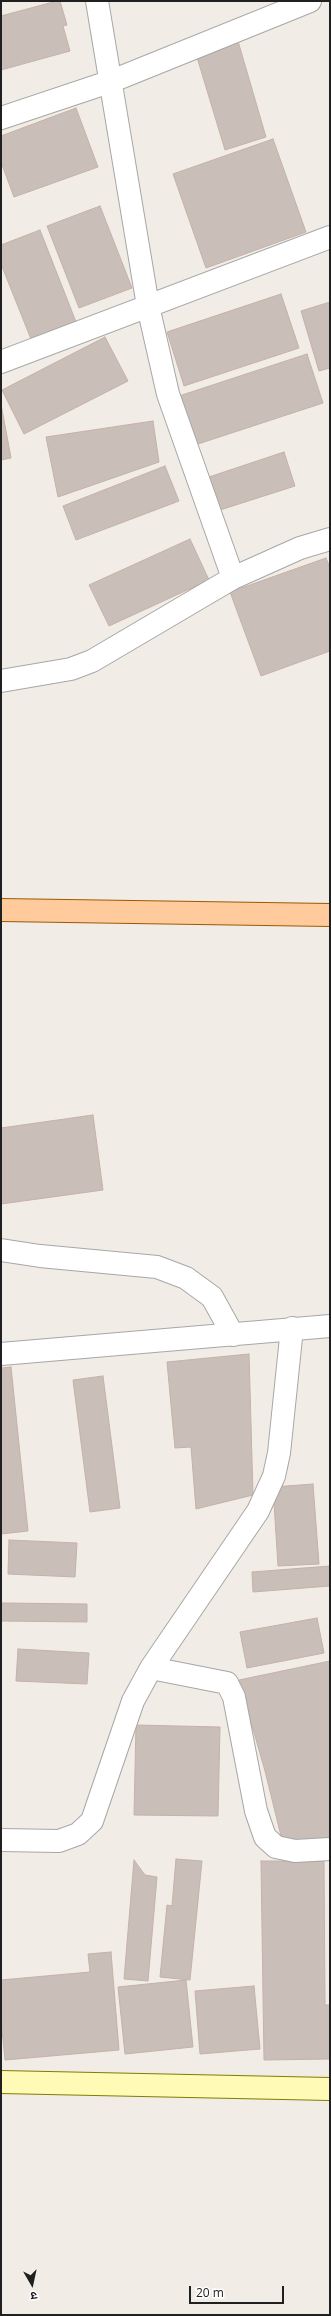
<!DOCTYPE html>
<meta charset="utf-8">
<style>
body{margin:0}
#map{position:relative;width:331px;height:2316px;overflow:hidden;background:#f1ece6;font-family:"Open Sans","Noto Sans Devanagari",sans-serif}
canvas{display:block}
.frame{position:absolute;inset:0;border:2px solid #202020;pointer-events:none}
.north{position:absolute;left:12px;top:2264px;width:40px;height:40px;-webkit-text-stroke:3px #fff;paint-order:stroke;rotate:171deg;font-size:11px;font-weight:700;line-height:16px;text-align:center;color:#202020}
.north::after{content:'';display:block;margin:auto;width:14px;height:18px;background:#202020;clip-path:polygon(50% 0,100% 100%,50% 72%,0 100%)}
.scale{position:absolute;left:189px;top:2286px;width:95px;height:18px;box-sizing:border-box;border:2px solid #202020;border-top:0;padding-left:5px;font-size:12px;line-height:14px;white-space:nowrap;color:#202020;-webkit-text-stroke:3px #fff;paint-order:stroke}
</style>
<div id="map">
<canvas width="331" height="2316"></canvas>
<div class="frame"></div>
<div class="north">उ</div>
<div class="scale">20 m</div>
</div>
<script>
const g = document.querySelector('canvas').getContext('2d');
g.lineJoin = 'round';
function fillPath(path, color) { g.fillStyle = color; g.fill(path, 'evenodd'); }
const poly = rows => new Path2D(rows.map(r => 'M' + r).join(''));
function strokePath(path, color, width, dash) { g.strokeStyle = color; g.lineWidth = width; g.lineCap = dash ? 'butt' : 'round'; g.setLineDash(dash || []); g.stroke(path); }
const building = poly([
 [57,1,60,1,67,25,63,26,70,51,1,70,1,16,57,1],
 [238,41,266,137,225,150,196,54,238,41],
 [76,108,98,167,14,197,1,162,1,136,76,108],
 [273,139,306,232,206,268,173,174,273,139],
 [100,206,132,288,79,308,47,226,100,206],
 [40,230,78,327,33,344,1,264,1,245,40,230],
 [281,294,299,348,184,386,167,332,281,294],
 [330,302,330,368,319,371,301,311,330,302],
 [105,337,128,381,24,434,2,390,105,337],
 [307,354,323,403,195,445,179,396,307,354],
 [1,404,11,458,1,460,1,404],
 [153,421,159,462,58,497,46,437,153,421],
 [284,452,295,486,217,511,206,478,284,452],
 [165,466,179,501,76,540,63,506,165,466],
 [190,539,209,580,109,626,89,585,190,539],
 [326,558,330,568,330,651,261,676,230,592,326,558],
 [93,1115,103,1190,1,1204,1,1128,93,1115],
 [249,1354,253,1495,196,1509,191,1447,175,1448,167,1362,249,1354],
 [11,1367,28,1531,1,1534,1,1368,11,1367],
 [103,1376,120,1508,90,1512,73,1380,103,1376],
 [313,1484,319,1564,278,1566,273,1487,313,1484],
 [9,1540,77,1543,75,1577,8,1574,9,1540],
 [330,1566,330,1586,253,1592,252,1572,330,1566],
 [1,1603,87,1604,87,1622,1,1621,1,1603],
 [317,1618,324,1653,247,1668,240,1632,317,1618],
 [18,1649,89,1653,87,1684,16,1681,18,1649],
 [330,1661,330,1841,297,1842,281,1836,265,1771,239,1680,330,1661],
 [136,1725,220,1727,218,1816,134,1815,136,1725],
 [176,1859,202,1861,190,1980,160,1977,167,1905,172,1906,176,1859],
 [134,1860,145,1875,157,1877,148,1981,124,1979,134,1860],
 [261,1861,324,1861,325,2005,330,2005,330,2059,264,2060,261,1861],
 [111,1952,119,2050,5,2060,1,2019,1,1980,90,1972,88,1954,111,1952],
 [186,1980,193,2047,125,2054,118,1987,186,1980],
 [254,1986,260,2049,200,2054,195,1991,254,1986]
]);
fillPath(building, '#cabeb9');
strokePath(building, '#c5b1a7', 1);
const street = poly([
 [97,1,148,306,168,394,233,578],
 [1,118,112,81,310,1],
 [1,362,330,237],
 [1,681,71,669,92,661,233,578,300,548,330,539],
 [1,1250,40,1256,157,1267,186,1278,212,1297,233,1335],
 [1,1354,330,1326],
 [151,1668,227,1683,234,1697,256,1811,265,1837,276,1847,295,1851,330,1849],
 [1,1840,59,1841,78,1834,92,1821,133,1701,151,1668,258,1511,274,1476,279,1453,292,1328]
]);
const secondary = poly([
 [1,2082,330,2089]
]);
const primary = poly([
 [1,910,330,915]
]);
strokePath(street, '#a7a7a7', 24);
strokePath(secondary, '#7e7e00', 24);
strokePath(primary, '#9c5900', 24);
strokePath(street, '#fff', 22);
strokePath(secondary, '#fffbb7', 22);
strokePath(primary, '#ffcb9d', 22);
</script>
